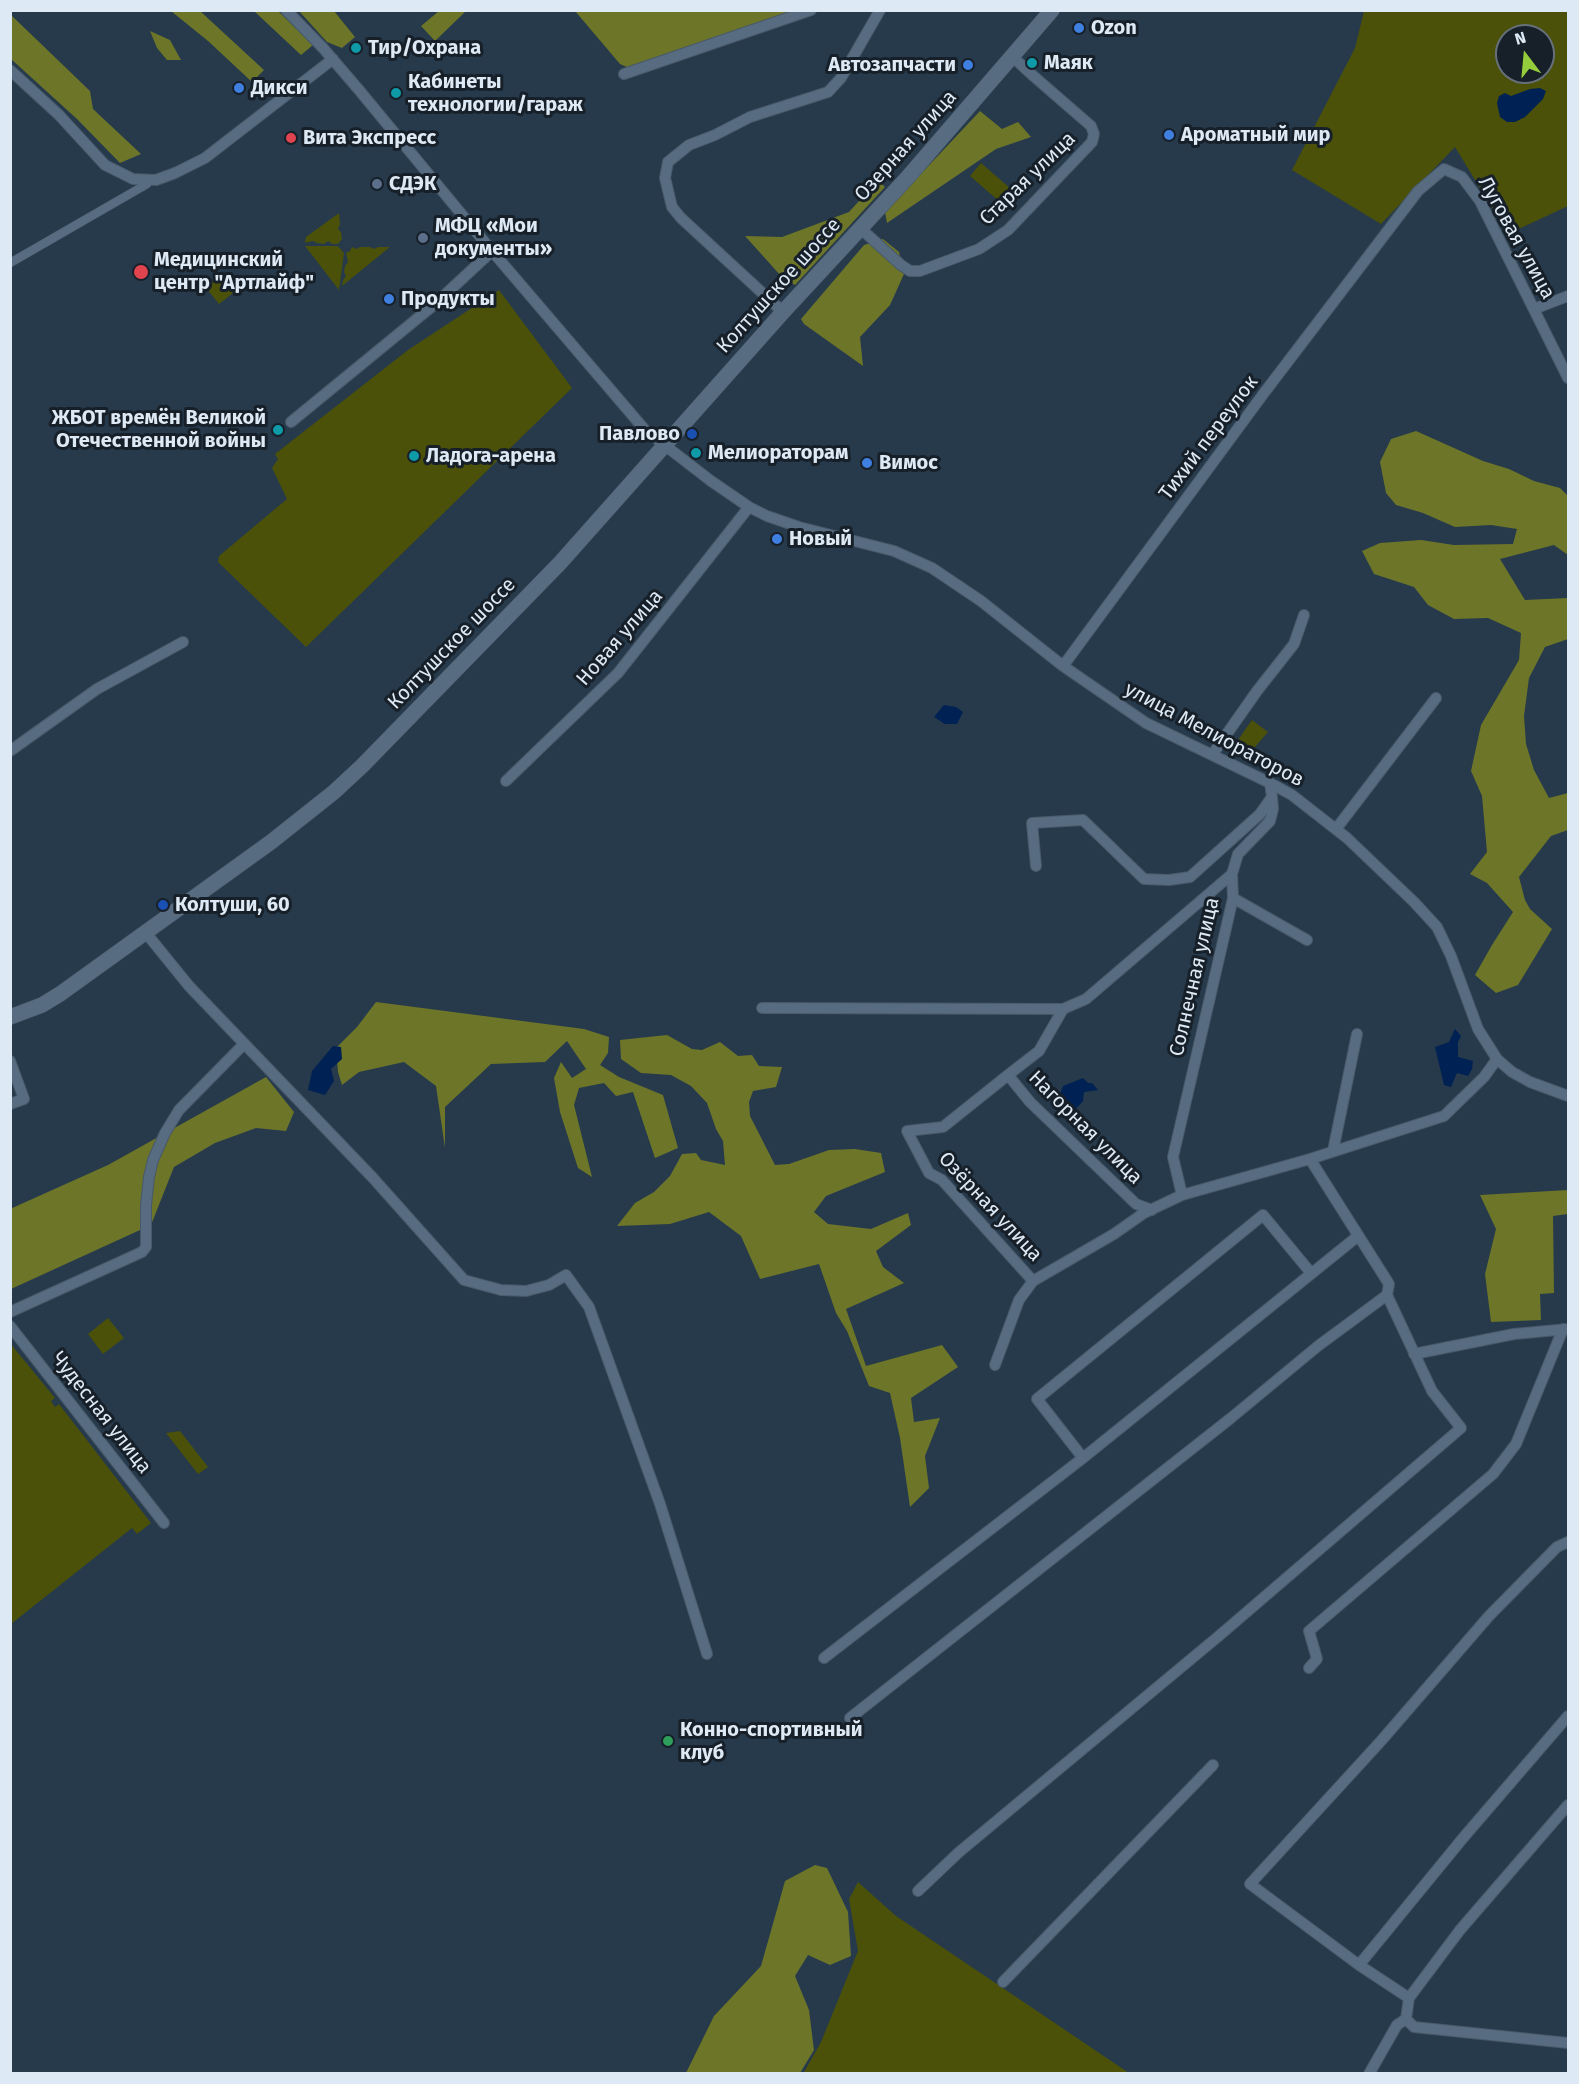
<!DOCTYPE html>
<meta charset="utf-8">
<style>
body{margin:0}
#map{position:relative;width:1579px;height:2084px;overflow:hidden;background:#263a4c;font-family:"Fira Sans",sans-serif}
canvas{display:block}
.frame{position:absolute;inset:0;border:12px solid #dde9f5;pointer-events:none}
.north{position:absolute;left:1495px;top:24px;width:60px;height:60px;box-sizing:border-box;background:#172029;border:2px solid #66707b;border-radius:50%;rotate:344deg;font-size:16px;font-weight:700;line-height:24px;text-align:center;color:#dde9f5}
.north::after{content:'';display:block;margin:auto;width:21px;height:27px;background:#95cc3b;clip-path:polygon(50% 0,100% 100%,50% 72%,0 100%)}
</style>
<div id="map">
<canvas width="1579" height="2084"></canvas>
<div class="frame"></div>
<div class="north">N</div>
</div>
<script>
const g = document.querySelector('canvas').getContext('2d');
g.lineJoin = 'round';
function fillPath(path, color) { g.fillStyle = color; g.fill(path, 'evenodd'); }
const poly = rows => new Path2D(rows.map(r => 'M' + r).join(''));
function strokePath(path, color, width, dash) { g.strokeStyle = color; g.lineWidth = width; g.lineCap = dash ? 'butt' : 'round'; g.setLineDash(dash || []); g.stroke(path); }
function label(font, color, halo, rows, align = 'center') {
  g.font = font + ' "Fira Sans",sans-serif'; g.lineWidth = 6; g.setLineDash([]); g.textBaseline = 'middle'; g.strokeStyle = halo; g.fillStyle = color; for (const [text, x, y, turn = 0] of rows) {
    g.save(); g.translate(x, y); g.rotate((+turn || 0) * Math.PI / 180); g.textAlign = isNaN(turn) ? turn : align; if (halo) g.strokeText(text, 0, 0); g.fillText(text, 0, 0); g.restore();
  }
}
fillPath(poly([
 [1364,11,1568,11,1568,206,1508,234,1455,147,1381,224,1292,170,1355,48],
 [1507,36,1543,36,1543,72,1507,72],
 [981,163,1011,189,1000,202,970,176],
 [339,213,340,224,338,229,341,232,342,239,338,244,332,244,328,241,324,244,317,243,313,241,305,243,306,237],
 [305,246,338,246,344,253,339,290],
 [352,247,357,249,360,247,370,247,374,249,378,247,390,247,342,286,343,280,346,276,344,272,345,266,348,262,346,253,350,251],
 [220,276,233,293,219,304,206,288],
 [499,290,572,388,306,647,218,562,219,556,287,499,272,468,278,459,275,454,408,350],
 [1252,720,1268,732,1247,756,1233,747],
 [108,1318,124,1338,103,1354,88,1334],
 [10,1343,55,1398,51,1401,55,1407,59,1404,151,1523,137,1534,132,1528,11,1624],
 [180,1431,208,1467,198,1474,166,1433],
 [858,1882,896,1916,1129,2073,803,2074,821,2042,858,1951,849,1899]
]), '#4b5109');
fillPath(poly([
 [171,11,200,11,264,70,252,82,208,41],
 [254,11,278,11,313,45,301,55],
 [299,11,334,11,355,37,342,48,327,42],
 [439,11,466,11,435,41,421,26],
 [575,11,798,11,629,68,620,64],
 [10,14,90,91,93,109,141,154,120,163,77,119,11,59],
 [150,31,170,40,181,60,167,60,157,48],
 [980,111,1002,129,1018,122,1031,137,996,149,887,223,885,212],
 [878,180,885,187,795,285,781,276,745,236,782,237,849,212],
 [883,239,899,252,904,274,890,305,860,337,863,366,804,324,801,319,864,245],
 [1416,431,1483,461,1509,469,1534,481,1560,488,1568,496,1568,555,1554,545,1500,559,1525,600,1568,598,1568,639,1545,647,1529,678,1524,716,1526,744,1534,770,1549,798,1568,793,1568,830,1551,836,1519,877,1525,900,1530,909,1552,929,1518,985,1496,993,1475,975,1492,945,1513,912,1487,883,1470,874,1487,852,1482,796,1471,771,1481,725,1519,660,1521,633,1488,618,1454,619,1428,605,1414,587,1374,574,1362,551,1380,543,1421,540,1454,545,1513,544,1517,529,1491,525,1455,527,1423,513,1396,505,1386,493,1380,462,1391,439],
 [376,1002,584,1029,609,1037,608,1053,600,1065,619,1077,663,1095,678,1148,655,1158,633,1092,616,1096,604,1083,579,1088,574,1105,592,1177,578,1168,560,1112,554,1078,561,1062,572,1078,586,1069,567,1041,545,1062,491,1064,445,1107,445,1148,436,1086,404,1062,359,1072,342,1085,338,1072,336,1048,357,1027],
 [667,1035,692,1049,702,1050,720,1042,738,1056,752,1055,759,1066,782,1067,776,1087,753,1091,749,1102,750,1116,775,1165,789,1164,829,1150,855,1149,881,1153,885,1172,826,1196,814,1212,828,1224,871,1229,908,1213,911,1225,876,1251,883,1267,904,1283,846,1309,866,1366,942,1345,958,1367,911,1398,914,1422,940,1418,925,1456,929,1488,910,1507,900,1438,890,1393,869,1386,847,1331,836,1313,819,1264,760,1279,741,1236,709,1212,670,1224,617,1226,635,1203,654,1192,670,1176,682,1154,696,1153,701,1160,725,1165,723,1141,716,1129,707,1103,691,1086,671,1075,641,1073,621,1059,620,1040],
 [266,1077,294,1112,286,1131,256,1128,215,1143,174,1167,151,1225,11,1289,10,1209,108,1165],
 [1568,1190,1568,1214,1553,1216,1554,1293,1540,1294,1541,1320,1491,1322,1485,1274,1496,1229,1480,1195],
 [815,1865,827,1868,848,1912,851,1956,830,1965,808,1955,795,1976,809,2010,814,2050,800,2073,686,2073,714,2016,761,1966,785,1881]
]), '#6d7528');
fillPath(poly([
 [1540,88,1546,91,1543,99,1525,117,1515,122,1507,122,1500,117,1497,103,1499,96,1505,93,1511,96,1530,89],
 [944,705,956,707,963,712,957,724,945,724,934,717],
 [1455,1029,1461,1036,1458,1042,1458,1057,1473,1061,1472,1069,1468,1076,1457,1073,1451,1087,1444,1085,1435,1047,1449,1042],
 [333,1046,341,1047,342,1059,331,1069,334,1081,325,1095,308,1090,312,1071],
 [1083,1078,1088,1083,1092,1083,1098,1090,1084,1092,1083,1101,1074,1111,1064,1110,1059,1097,1063,1086]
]), '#002153');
const pedestrian = poly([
 [10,263,147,184]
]);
const minor = poly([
 [286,10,323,48,359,90,492,251,645,430,711,481,749,507,767,516,799,527,894,551,932,568,981,601,1063,666,1146,723,1270,783,1292,795,1347,838,1414,902,1437,927,1451,956,1478,1029,1497,1059,1512,1072,1530,1082,1568,1096],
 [10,70,59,115,105,165,133,179,156,180,175,173,205,158,333,59],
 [624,74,811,10],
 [860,228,901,265,910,271,920,271,979,249,1008,230,1092,142,1094,134,1091,126,1030,73,1013,57],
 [1534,309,1568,296],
 [783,312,681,218,672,207,665,178,668,162,689,145,715,135,750,117,828,92,841,78,880,10],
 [291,422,435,304,492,251],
 [1063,666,1264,393,1418,191,1444,169,1462,177,1480,201,1568,378],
 [10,751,97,689,183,642],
 [1212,755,1257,691,1294,644,1304,615],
 [506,781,618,673,749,507],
 [1336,829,1436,698],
 [1036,866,1032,823,1083,820,1144,879,1169,880,1190,877,1260,814,1272,797,1270,783],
 [1232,874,1238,854,1270,821,1273,809,1272,797],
 [1233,898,1307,940],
 [146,933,189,986,373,1178,464,1280,501,1290,526,1291,549,1285,566,1275,589,1307,660,1504,707,1654],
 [762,1008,1063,1009,1086,999,1232,874,1233,898,1173,1157,1182,1195],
 [1063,1009,1039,1051,1008,1075,1030,1102,1136,1204,1152,1210],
 [10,1061,24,1099,10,1104],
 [1008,1075,943,1127,907,1131,929,1173,942,1180,1033,1281,1114,1234,1144,1213,1182,1195,1310,1159,1444,1116,1484,1077,1497,1059],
 [1333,1151,1357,1034],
 [10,1312,142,1252,146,1247,146,1205,149,1177,153,1160,165,1133,179,1110,244,1044],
 [10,1326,164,1523],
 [1414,1354,1514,1334,1568,1329],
 [995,1365,1019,1300,1033,1281],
 [1083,1458,1037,1399,1263,1215,1311,1273],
 [824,1658,1083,1458,1358,1236],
 [1309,1668,1317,1659,1309,1631,1493,1474,1516,1444,1563,1329],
 [850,1718,1231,1418,1318,1346,1387,1295],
 [1568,1805,1460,1930,1409,1998,1406,2019,1414,2027,1568,2043],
 [918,1891,958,1853,1220,1635,1461,1428,1432,1391,1387,1295,1389,1284,1310,1159],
 [1359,1965,1463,1838,1568,1716],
 [1003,1982,1213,1765],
 [1409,1998,1359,1965,1250,1884,1381,1741,1489,1616,1557,1547,1568,1542],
 [1369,2074,1397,2025,1406,2019]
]);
const secondary = poly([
 [10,1017,42,1005,60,994,271,842,334,792,362,766,560,563,783,312,908,177,1052,10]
]);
strokePath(pedestrian, '#485969', 9);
strokePath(minor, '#485969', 12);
strokePath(secondary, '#485969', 16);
strokePath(pedestrian, '#576c80', 8);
strokePath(minor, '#576c80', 10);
strokePath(secondary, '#576c80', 15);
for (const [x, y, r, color] of [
 [1079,28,6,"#3f7fe0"],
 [356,48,6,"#0f9aa8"],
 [1032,63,6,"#0f9aa8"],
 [968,65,6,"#3f7fe0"],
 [239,88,6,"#3f7fe0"],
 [396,93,6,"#0f9aa8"],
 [1169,135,6,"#3f7fe0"],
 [291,138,6,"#e0444e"],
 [377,184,6,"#5c6f8a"],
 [423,238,6,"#5c6f8a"],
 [141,272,8,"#e0444e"],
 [389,299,6,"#3f7fe0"],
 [278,430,6,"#0f9aa8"],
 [692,434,6,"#1a4fb4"],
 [696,453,6,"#0f9aa8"],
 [414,456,6,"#0f9aa8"],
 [867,463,6,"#3f7fe0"],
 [777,539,6,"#3f7fe0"],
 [163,905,6,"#1a4fb4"],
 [668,1741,6,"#2e9e5b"]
]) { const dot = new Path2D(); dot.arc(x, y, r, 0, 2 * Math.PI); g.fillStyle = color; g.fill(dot); strokePath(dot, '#172029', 2); }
label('bold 20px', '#dde9f5', '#172029', [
 ["Ozon",1091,28],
 ["Тир/Охрана",368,48],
 ["Маяк",1044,63],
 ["Автозапчасти",956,65,"right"],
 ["Кабинеты",408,82],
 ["технологии/гараж",408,105],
 ["Дикси",251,88],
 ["Ароматный мир",1181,135],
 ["Вита Экспресс",303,138],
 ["СДЭК",389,184],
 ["МФЦ «Мои",435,226],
 ["документы»",435,249],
 ["Медицинский",154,260],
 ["центр \"Артлайф\"",154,283],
 ["Продукты",401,299],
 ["ЖБОТ времён Великой",266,418,"right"],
 ["Отечественной войны",266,441,"right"],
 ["Павлово",680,434,"right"],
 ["Мелиораторам",708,453],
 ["Ладога-арена",426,456],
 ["Вимос",879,463],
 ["Новый",789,539],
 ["Колтуши, 60",175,905],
 ["Конно-спортивный",680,1730],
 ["клуб",680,1753]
], 'left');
label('20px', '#dde9f5', '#172029', [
 ["Озерная улица",906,146,-48],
 ["Старая улица",1028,179,-44],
 ["Луговая улица",1516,238,61],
 ["Колтушское шоссе",779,286,-48],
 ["Тихий переулок",1209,438,-53],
 ["Новая улица",620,638,-49],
 ["Колтушское шоссе",452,644,-46],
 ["улица Мелиораторов",1214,735,28],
 ["Солнечная улица",1195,977,-77],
 ["Нагорная улица",1085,1128,45],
 ["Озёрная улица",990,1207,47],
 ["Чудесная улица",101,1413,52]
]);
</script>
